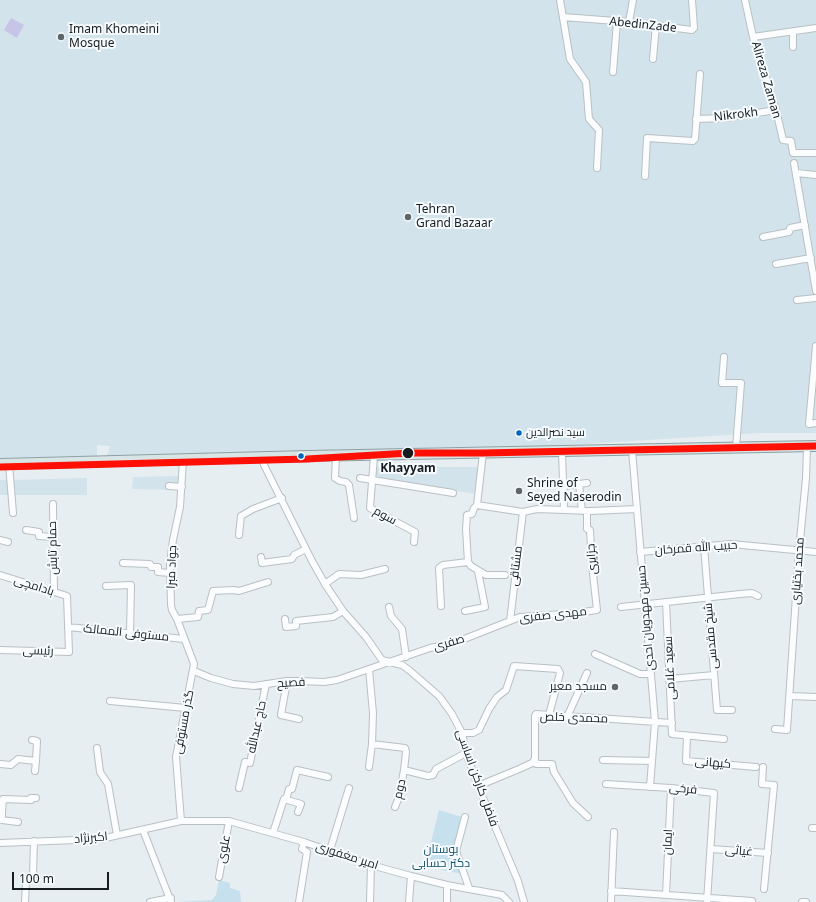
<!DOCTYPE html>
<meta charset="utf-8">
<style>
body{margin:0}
#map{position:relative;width:816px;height:902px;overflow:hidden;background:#e6eef2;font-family:"Noto Sans",sans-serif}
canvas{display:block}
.scale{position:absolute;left:12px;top:872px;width:97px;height:18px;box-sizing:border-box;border:2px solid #171c1f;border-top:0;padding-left:5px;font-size:12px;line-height:14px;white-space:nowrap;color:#171c1f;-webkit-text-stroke:3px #f5fbfe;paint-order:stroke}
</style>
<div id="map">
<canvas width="816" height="902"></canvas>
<div class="scale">100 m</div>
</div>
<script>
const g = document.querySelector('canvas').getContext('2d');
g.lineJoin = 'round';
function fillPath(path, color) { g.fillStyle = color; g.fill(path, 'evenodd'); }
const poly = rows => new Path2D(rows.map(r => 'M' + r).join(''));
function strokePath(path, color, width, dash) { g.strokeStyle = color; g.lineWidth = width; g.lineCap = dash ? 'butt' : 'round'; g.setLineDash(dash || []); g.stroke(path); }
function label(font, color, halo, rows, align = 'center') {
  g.font = font + ' "Noto Sans",Cairo,sans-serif'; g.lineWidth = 4; g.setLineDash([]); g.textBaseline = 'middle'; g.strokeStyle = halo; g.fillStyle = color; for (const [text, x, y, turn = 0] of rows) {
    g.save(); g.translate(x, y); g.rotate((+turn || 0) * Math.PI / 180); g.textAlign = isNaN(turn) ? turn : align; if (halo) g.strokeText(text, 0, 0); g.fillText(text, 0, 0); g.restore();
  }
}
fillPath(poly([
 [0,0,816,0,816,433,759,433,537,447,489,448,448,447,329,452,107,456,110,446,97,445,97,456,0,458],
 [374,467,479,467,476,494,373,478],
 [181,476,179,490,132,489,133,477],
 [87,478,87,495,13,495,11,480],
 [0,480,9,480,11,495,0,495]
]), '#d3e3eb');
fillPath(poly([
 [439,810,462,817,452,851,462,874,425,866],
 [219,880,230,883,230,888,240,891,241,902,177,902,212,900,216,895]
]), '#c7e0ee');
fillPath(poly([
 [11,18,24,25,17,38,4,30]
]), '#c6c5e7');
const street = poly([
 [560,0,570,59,586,82,589,119,599,130,597,168],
 [745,0,753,37,776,110,783,140,791,141,793,153,816,153],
 [563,17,629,22,692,30,694,28,692,0],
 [629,22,633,0],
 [793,32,793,47],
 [753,37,816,28],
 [653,59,656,25],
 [613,72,617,22],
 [696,119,725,118,776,110],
 [794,163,816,291],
 [796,173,816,175],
 [645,176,647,138,693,141,695,139,700,74],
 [763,237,789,232,790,228,805,225],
 [776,264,811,258],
 [797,300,816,298],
 [816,346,809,424,816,423],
 [724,357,722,383,741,383,736,448],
 [632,450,655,722,650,787],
 [562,452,564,510],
 [483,453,477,505,474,508,472,514,467,515,466,529,468,562,471,566,486,575,505,575],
 [336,456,335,478,340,481,346,482,349,485,354,518],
 [374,456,370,508,415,532,414,542],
 [263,458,264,465,312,561,325,584,343,611,366,637,382,660,402,665,409,670,439,696,452,714,462,733,466,753,478,786,518,881,524,902],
 [9,464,13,513],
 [360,478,453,493],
 [579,484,587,483],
 [169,486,182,487],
 [563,486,579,484,582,511],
 [53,504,54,592],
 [477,505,523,512,537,509,591,511,637,509],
 [26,530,39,532,39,536,53,537],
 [239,535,241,516,253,509,282,498],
 [0,540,8,542],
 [704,546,717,710,732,710],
 [640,552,731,544,816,552],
 [261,557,262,563,292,559,294,555,306,549],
 [123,563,150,564,151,567,158,567,158,572,170,573],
 [0,575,67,596,69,652,0,650],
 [325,584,339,574,361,575,385,569],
 [106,586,131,585,130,633],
 [666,602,672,734,724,739],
 [441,606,439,568,443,565,468,562],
 [389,607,391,616,402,629,406,657],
 [621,607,740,594,752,593,758,596],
 [465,611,485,607,478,571],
 [177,619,198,617,199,611,208,610,213,591,234,590,239,591,268,582],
 [285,619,286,627,296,626,296,621,333,617,343,611],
 [510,621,523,512],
 [68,627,184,639],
 [595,654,640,674,651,674],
 [369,669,373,713,372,744,369,767],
 [194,671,211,678,233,684,254,686,287,681,301,681,324,682,337,680,430,648,454,643,520,617,577,613,597,610,592,565,590,530,587,529,587,511],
 [670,679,714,675],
 [287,681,281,715,299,719],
 [790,696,816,697],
 [110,701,186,708],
 [567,717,587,673],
 [775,729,787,730,799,551,806,478,807,447],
 [462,733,473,733,479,730,489,709,497,697,506,690,514,666,558,669,560,673,549,715],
 [687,736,686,761,756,767],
 [372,744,405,748,406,752,404,770,428,776,433,775,436,769,466,753],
 [97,748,100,772,108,784,117,835],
 [603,760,652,761],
 [0,764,11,765,18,759,36,761,37,741,32,740],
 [763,767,762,784,774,785,764,889],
 [35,771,36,761],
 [606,784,671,788,714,793,707,902],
 [478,786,519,769,532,763,535,759],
 [239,788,245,762,250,763,266,684],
 [286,800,289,789,292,789,297,770,328,777],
 [395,807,399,797,404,770],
 [0,811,2,812,3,799,31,800,31,798,36,798],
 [2,812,2,820,18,822],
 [465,817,456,851,469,888],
 [588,817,573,803,554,772,552,764,536,764,535,759,535,716,536,714,672,723],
 [181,821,176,757,194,664,177,619,172,610,171,605,170,563,173,540,180,507,183,460],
 [812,828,816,828],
 [143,830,171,902],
 [273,833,284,799,301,804,298,812],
 [0,843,101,839,181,821,229,821,304,842,371,865,411,876,447,885,502,895,509,902],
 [711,849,768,853],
 [330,850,349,788],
 [219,877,229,821],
 [611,891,752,901],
 [666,895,671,788],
 [25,902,26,881,33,876,34,841],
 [150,902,171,898],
 [299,902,307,852,302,849,304,842],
 [370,902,371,865],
 [409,902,411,876],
 [447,902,447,885],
 [611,902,614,832],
 [802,902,806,902]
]);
const primary = poly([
 [0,464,308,456,816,446]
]);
strokePath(street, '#b9c0c4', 8);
strokePath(primary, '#8ca1a5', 12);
strokePath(street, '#fbfcfd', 6);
strokePath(primary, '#d9e4e5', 10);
strokePath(poly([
 [0,467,307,459,410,453,483,453,816,446]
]), '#ff0f04', 7);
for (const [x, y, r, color] of [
 [61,37,4,"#5f6669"],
 [408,217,4,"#5f6669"],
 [519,433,3.5,"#0065bd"],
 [408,453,6,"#171c1f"],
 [301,456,3.5,"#0065bd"],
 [519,491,4,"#5f6669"],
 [615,687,4,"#5f6669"]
]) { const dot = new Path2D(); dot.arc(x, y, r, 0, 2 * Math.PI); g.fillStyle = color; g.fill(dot); strokePath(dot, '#f5fbfe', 1.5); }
label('11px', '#171c1f', '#f5fbfe', [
 ["سید نصرالدین",526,433]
], 'left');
label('12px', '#171c1f', '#f5fbfe', [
 ["AbedinZade",643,25,6],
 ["Alireza Zaman",766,80,74],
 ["Nikrokh",736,115,-7],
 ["سوم",385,516,29],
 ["حمام تابش",53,548,-91],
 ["حبیب الله قمرخان",696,548,-4],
 ["جزایری",592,559,-94],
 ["مشتاقی",516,566,-83],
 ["جواد مبرا",172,567,-88],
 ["محمد بختیاری",798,571,-86],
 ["بادامچی",34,586,18],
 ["مهدی صفری",553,615,-6],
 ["حسین مهدویان احدی",646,618,-95],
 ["مستوفی الممالک",126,633,6],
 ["شیخ مقدسی",711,636,-95],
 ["صفری",449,643,-16],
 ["رئیسی",38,651,2],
 ["سعید غلامی",670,668,-93],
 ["فصیح",291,683,-3],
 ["محمدی خلص",574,718,2],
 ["گذر مستوفی",184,722,-79],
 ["حاج عبدالله",257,727,-78],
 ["کیهانی",713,763,5],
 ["فاضل کارکن اساسی",477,778,70],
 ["دوم",400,789,-77],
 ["فرخی",683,789,6],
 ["اکبرنژاد",91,838,-5],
 ["ایمان",668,842,-87],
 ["علوی",224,849,-79],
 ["غیاثی",739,851,5],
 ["امیر مغفوری",347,856,18]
]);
label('12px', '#171c1f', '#f5fbfe', [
 ["Imam Khomeini",69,30],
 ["Mosque",69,44],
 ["Tehran",416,210],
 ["Grand Bazaar",416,224],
 ["Shrine of",527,484],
 ["Seyed Naserodin",527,498],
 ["مسجد معیر",607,687,"right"]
], 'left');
label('bold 12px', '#171c1f', '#f5fbfe', [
 ["Khayyam",408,469]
]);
label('12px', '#155370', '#f5fbfe', [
 ["بوستان",441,850],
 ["دکتر حسابی",441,864]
]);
</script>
